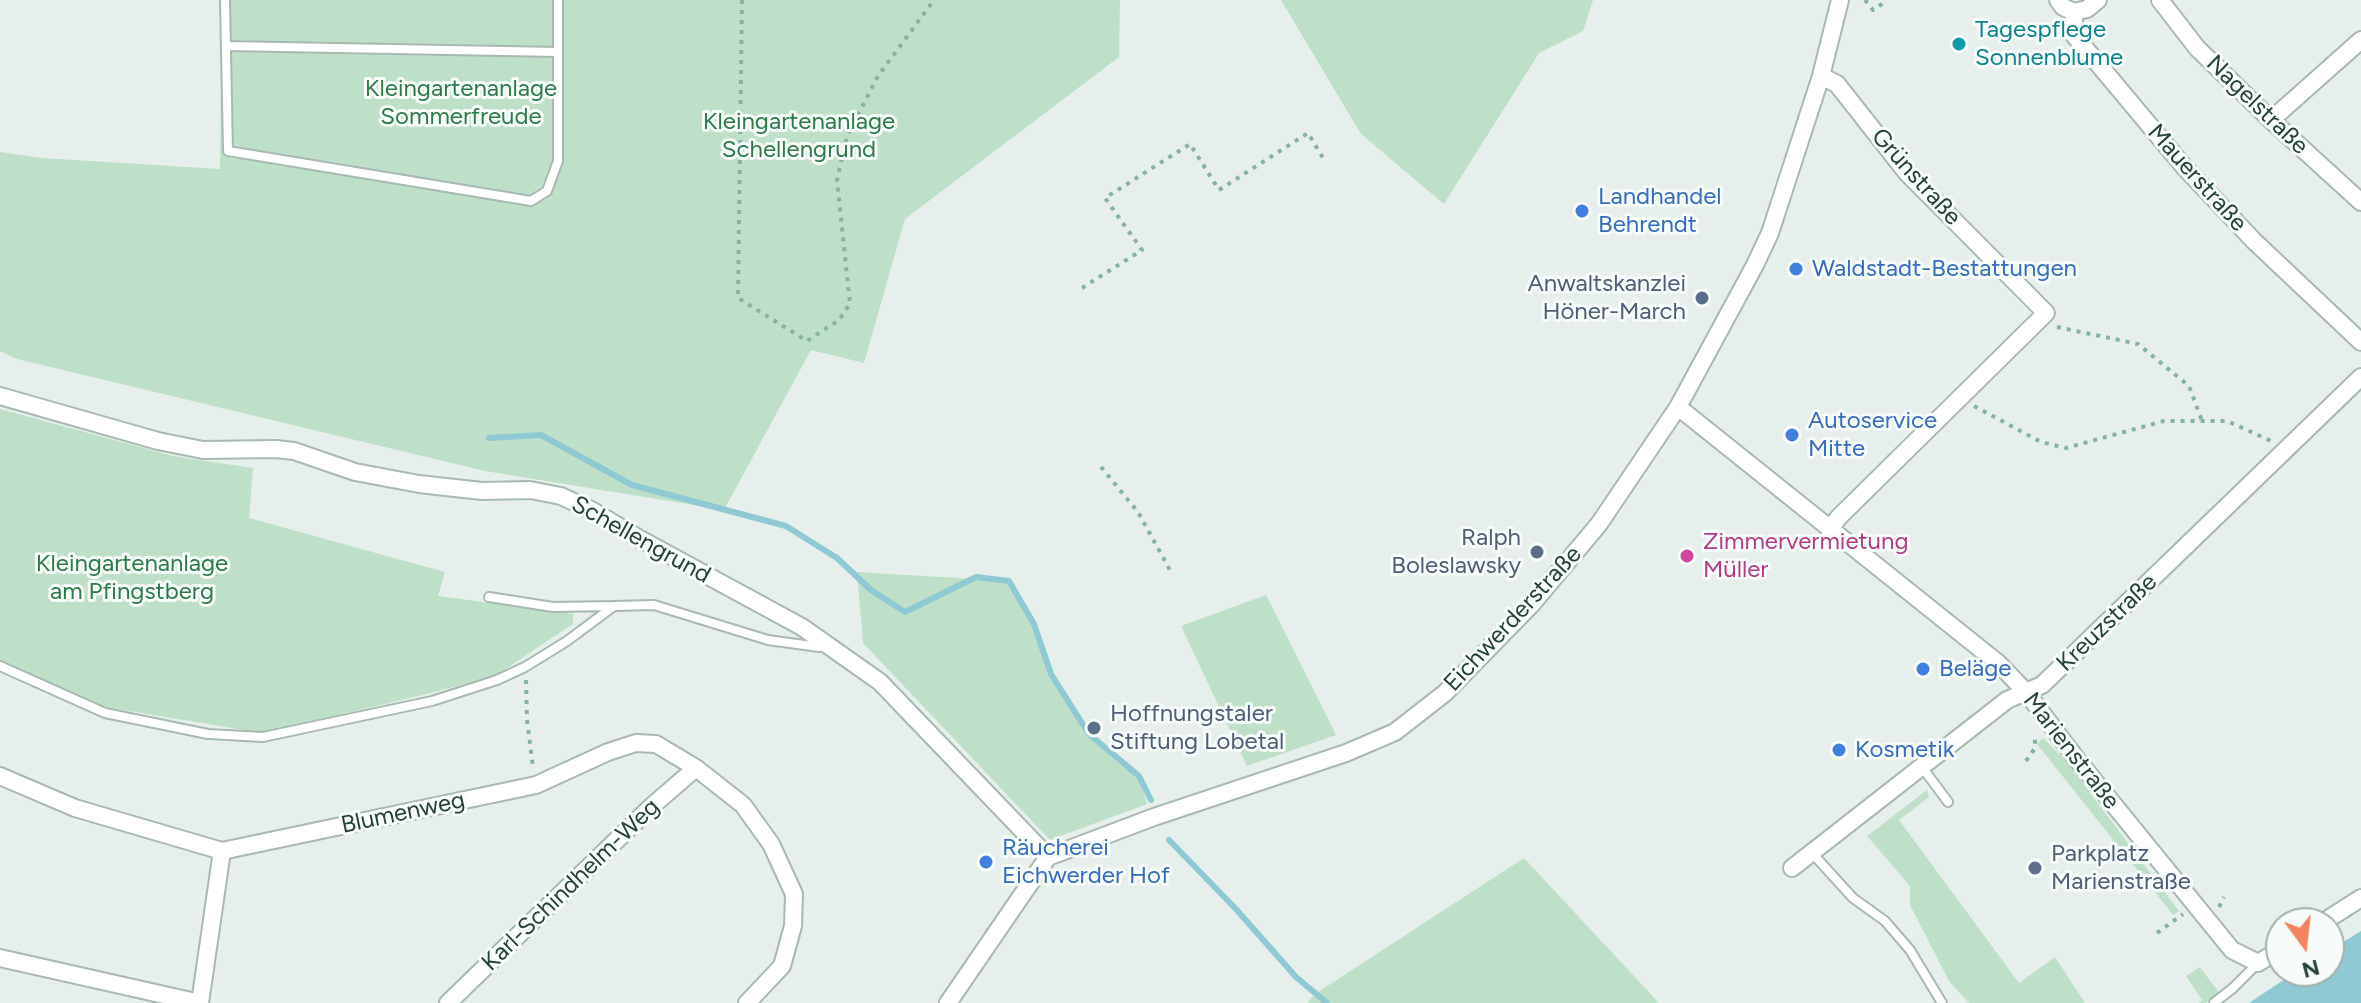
<!DOCTYPE html>
<meta charset="utf-8">
<style>
body{margin:0}
#map{position:relative;width:2361px;height:1003px;overflow:hidden;background:#e6efeb;font-family:Figtree,sans-serif}
canvas{display:block}
.north{position:absolute;left:2265px;top:907px;width:80px;height:80px;box-sizing:border-box;background:#f7fbf9;border:2px solid #a3b1ad;border-radius:50%;rotate:165deg;font-size:22px;font-weight:700;line-height:32px;text-align:center;color:#24423a}
.north::after{content:'';display:block;margin:auto;width:28px;height:36px;background:#f4845f;clip-path:polygon(50% 0,100% 100%,50% 72%,0 100%)}
</style>
<div id="map">
<canvas width="2361" height="1003"></canvas>
<div class="north">N</div>
</div>
<script>
const g = document.querySelector('canvas').getContext('2d');
g.lineJoin = 'round';
function fillPath(path, color) { g.fillStyle = color; g.fill(path, 'evenodd'); }
const poly = rows => new Path2D(rows.map(r => 'M' + r).join(''));
function strokePath(path, color, width, dash) { g.strokeStyle = color; g.lineWidth = width; g.lineCap = dash ? 'butt' : 'round'; g.setLineDash(dash || []); g.stroke(path); }
function label(font, color, halo, rows, align = 'center') {
  g.font = font + ' Figtree,sans-serif'; g.lineWidth = 6; g.setLineDash([]); g.textBaseline = 'middle'; g.strokeStyle = halo; g.fillStyle = color; for (const [text, x, y, turn = 0] of rows) {
    g.save(); g.translate(x, y); g.rotate((+turn || 0) * Math.PI / 180); g.textAlign = isNaN(turn) ? turn : align; if (halo) g.strokeText(text, 0, 0); g.fillText(text, 0, 0); g.restore();
  }
}
fillPath(poly([
 [222,0,1120,0,1119,57,905,219,864,363,811,350,724,510,485,471,17,359,0,351,0,152,42,158,220,169],
 [1281,0,1593,0,1583,31,1539,53,1444,204,1361,134],
 [0,409,173,456,253,468,249,518,445,572,438,596,573,614,573,624,495,676,427,694,262,733,105,707,0,661],
 [857,572,1009,581,1034,624,1051,674,1089,734,1139,776,1147,804,1050,840,863,643],
 [1266,595,1336,735,1247,766,1181,626],
 [2043,738,2067,762,2179,911,2173,915,2037,744],
 [1927,790,1929,797,1899,820,2019,983,2055,957,2085,1003,1969,1003,1949,981,1910,905,1910,886,1867,836],
 [1524,858,1659,1003,1307,1003,1315,994],
 [2200,967,2219,993,2206,1003,2199,1003,2202,1000,2186,976]
]), '#bfe0c8');
fillPath(poly([
 [2361,931,2361,1003,2249,1003,2297,971,2329,971,2329,951]
]), '#8ec9d4');
strokePath(poly([
 [489,438,541,435,632,485,786,526,837,558,871,590,905,612,976,577,1009,581,1034,624,1051,674,1089,734,1139,776,1151,800],
 [1169,840,1235,908,1296,977,1327,1003]
]), '#8ec9d4', 6);
const service = poly([
 [225,0,228,151,531,201,547,191,558,161,558,0],
 [226,46,558,52],
 [489,597,553,607,614,606],
 [0,666,105,713,208,734,263,737,432,701,497,680,525,667,567,641,614,606,654,605,768,640,819,647,822,642],
 [1922,767,1948,802],
 [1812,853,1853,898,1885,921,1910,950,1942,1003],
 [2214,1003,2233,988,2257,964]
]);
const minor = poly([
 [2058,0,2063,7,2074,12],
 [2160,0,2197,48,2271,120,2361,202],
 [2074,12,2074,35,2186,169,2254,241,2361,342],
 [2074,12,2087,9,2098,0],
 [1821,76,1837,84,1907,173,2046,313,1839,517,1829,530],
 [2271,120,2361,40],
 [0,396,158,441,203,450,276,449,294,451,355,472,419,484,482,491,530,490,561,496,593,511,640,539,802,627,880,682,1048,857],
 [1678,407,1998,663,2026,692,2075,757,2232,950,2258,963,2281,949],
 [0,776,75,808,222,851,536,785,608,752,636,743,656,744,696,768,743,805,771,844,794,894,793,926,782,966,747,1003],
 [1792,868,2007,700,2042,685,2361,377],
 [2322,923,2361,898],
 [0,958,200,1003],
 [200,1003,222,851],
 [448,1003,652,806,696,768],
 [948,1003,1048,857,1154,817,1346,753,1395,732,1445,693,1531,605,1599,524,1678,407,1755,265,1770,233,1821,76,1840,0]
]);
strokePath(service, '#a8b8b2', 12);
strokePath(minor, '#a8b8b2', 20);
strokePath(poly([
 [742,0,738,298,807,341,839,320,850,304,837,180,847,136,878,76,934,0],
 [1865,0,1873,10,1885,2],
 [1082,288,1142,250,1105,198,1190,144,1219,190,1308,133,1323,158],
 [2057,327,2138,344,2189,386,2202,421],
 [1974,406,2041,442,2066,448,2164,421,2227,421,2271,441],
 [1101,467,1138,512,1171,572],
 [526,680,527,720,533,767],
 [2026,761,2035,748,2035,734],
 [2219,907,2224,897],
 [2157,933,2183,914]
]), '#86b3a5', 4, [4, 6]);
strokePath(service, '#fff', 8);
strokePath(minor, '#fff', 16);
for (const [x, y, r, color] of [
 [1959,44,8,"#0f9aa8"],
 [1582,211,8,"#3f7fe0"],
 [1796,269,8,"#3f7fe0"],
 [1702,298,8,"#5c6f8a"],
 [1792,435,8,"#3f7fe0"],
 [1537,552,8,"#5c6f8a"],
 [1687,556,8,"#d1479c"],
 [1923,669,8,"#3f7fe0"],
 [1094,728,8,"#5c6f8a"],
 [1839,750,8,"#3f7fe0"],
 [986,862,8,"#3f7fe0"],
 [2035,868,8,"#5c6f8a"]
]) { const dot = new Path2D(); dot.arc(x, y, r, 0, 2 * Math.PI); g.fillStyle = color; g.fill(dot); strokePath(dot, '#f7fbf9', 3); }
label('24px', '#0d838f', '#f7fbf9', [
 ["Tagespflege",1975,30],
 ["Sonnenblume",1975,58]
], 'left');
label('24px', '#2d7a4b', '#f7fbf9', [
 ["Kleingartenanlage",461,89],
 ["Sommerfreude",461,117],
 ["Kleingartenanlage",799,122],
 ["Schellengrund",799,150],
 ["Kleingartenanlage",132,564],
 ["am Pfingstberg",132,592]
]);
label('24px', '#24423a', '#f7fbf9', [
 ["Nagelstraße",2257,105,44],
 ["Grünstraße",1916,177,48],
 ["Mauerstraße",2197,178,48],
 ["Schellengrund",641,540,29],
 ["Eichwerderstraße",1513,619,-47],
 ["Kreuzstraße",2107,623,-44],
 ["Marienstraße",2071,751,52],
 ["Blumenweg",403,813,-12],
 ["Karl-Schindhelm-Weg",571,885,-44]
]);
label('24px', '#366cbe', '#f7fbf9', [
 ["Landhandel",1598,197],
 ["Behrendt",1598,225],
 ["Waldstadt-Bestattungen",1812,269],
 ["Autoservice",1808,421],
 ["Mitte",1808,449],
 ["Beläge",1939,669],
 ["Kosmetik",1855,750],
 ["Räucherei",1002,848],
 ["Eichwerder Hof",1002,876]
], 'left');
label('24px', '#4e5e75', '#f7fbf9', [
 ["Anwaltskanzlei",1686,284],
 ["Höner-March",1686,312],
 ["Ralph",1521,538],
 ["Boleslawsky",1521,566],
 ["Hoffnungstaler",1110,714,"left"],
 ["Stiftung Lobetal",1110,742,"left"],
 ["Parkplatz",2051,854,"left"],
 ["Marienstraße",2051,882,"left"]
], 'right');
label('24px', '#b23c85', '#f7fbf9', [
 ["Zimmervermietung",1703,542],
 ["Müller",1703,570]
], 'left');
</script>
